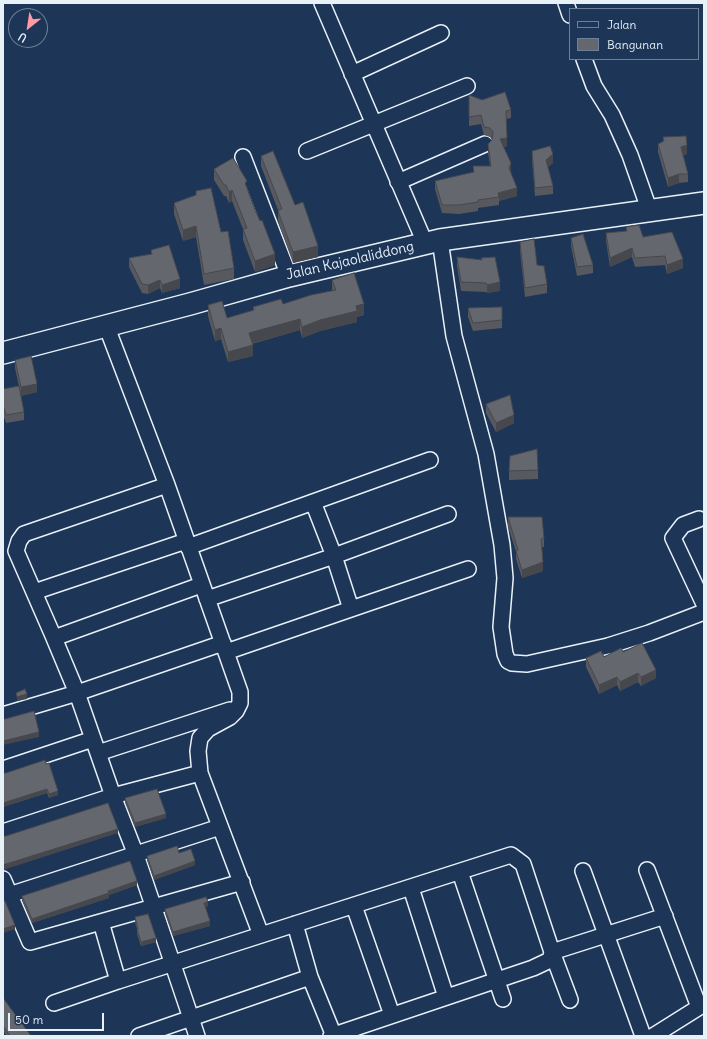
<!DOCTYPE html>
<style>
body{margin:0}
#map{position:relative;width:707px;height:1039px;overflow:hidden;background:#1d3557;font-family:Delius,sans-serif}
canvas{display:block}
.frame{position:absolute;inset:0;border:4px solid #e8f1f8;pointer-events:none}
.legend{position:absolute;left:569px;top:8px;width:130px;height:52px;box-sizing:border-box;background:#1d3557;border:1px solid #6e8097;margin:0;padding:5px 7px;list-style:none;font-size:12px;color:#e8f1f8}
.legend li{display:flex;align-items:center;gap:8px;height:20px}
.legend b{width:20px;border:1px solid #6e8097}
.north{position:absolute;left:8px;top:8px;width:40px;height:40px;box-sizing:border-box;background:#1d3557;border:1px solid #6e8097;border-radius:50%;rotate:210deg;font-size:11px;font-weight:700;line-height:16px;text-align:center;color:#e8f1f8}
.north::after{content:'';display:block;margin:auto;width:14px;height:18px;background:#ff9aa2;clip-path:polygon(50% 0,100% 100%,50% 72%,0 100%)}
.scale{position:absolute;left:8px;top:1013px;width:96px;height:18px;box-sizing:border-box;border:2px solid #e8f1f8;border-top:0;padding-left:5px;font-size:12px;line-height:14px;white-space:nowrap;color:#e8f1f8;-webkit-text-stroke:3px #1d3557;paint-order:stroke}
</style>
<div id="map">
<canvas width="707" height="1039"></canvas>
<div class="frame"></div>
<ul class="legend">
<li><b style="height:5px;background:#1d3557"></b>Jalan</li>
<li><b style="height:11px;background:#65676f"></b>Bangunan</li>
</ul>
<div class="north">U</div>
<div class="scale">50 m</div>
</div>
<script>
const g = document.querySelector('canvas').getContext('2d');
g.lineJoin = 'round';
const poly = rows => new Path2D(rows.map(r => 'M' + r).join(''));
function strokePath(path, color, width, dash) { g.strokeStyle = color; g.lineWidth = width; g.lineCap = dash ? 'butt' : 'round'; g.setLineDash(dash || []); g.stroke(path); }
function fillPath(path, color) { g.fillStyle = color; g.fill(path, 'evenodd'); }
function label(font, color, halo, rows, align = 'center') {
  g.font = font + ' Delius,sans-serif'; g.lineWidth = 3; g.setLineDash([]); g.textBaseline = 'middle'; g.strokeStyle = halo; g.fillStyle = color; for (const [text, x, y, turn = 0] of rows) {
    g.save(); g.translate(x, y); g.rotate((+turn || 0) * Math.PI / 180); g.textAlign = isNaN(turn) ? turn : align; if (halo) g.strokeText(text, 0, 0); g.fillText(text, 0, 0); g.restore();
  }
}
const street = poly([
 [322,3,425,243],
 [566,3,570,15],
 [584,59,594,86,612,115,630,155,650,212],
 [352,74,441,33],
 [307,151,467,86],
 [243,157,289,276],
 [398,182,485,144],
 [440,240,454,336,486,454,502,545,505,578,501,627,505,654,508,661,512,663,527,664,608,646,649,633,704,612],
 [106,325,167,485,240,692,240,703,236,711,230,717,208,729,200,738,198,751,200,773,261,935,511,855,523,864,552,952,550,960,533,968,331,1036],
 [313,502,334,556,448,514],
 [699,519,683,525,673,538,704,604],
 [188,547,430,460],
 [201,585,54,638,77,693,223,643],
 [34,592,186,541],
 [207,599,334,556,351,609,226,652],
 [351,609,468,569],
 [54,638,16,551,19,541,24,534,167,485],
 [3,715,77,693,113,796,136,855,197,1036],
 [98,753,230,710],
 [3,769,93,739],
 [3,832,113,796,200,773],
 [647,870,699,1007],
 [583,871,643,1036],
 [460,872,503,999],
 [3,879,30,942,242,882],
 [411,888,446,997],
 [3,897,220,827],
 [354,906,392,1015],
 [101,922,118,981,261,935],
 [295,924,310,977,334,1036],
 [570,1000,552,952,665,916],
 [54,1003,118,981],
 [139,1036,310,977],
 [653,1036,704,1004]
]);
const secondary = poly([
 [3,353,190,304,289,276,440,240,704,203]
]);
strokePath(street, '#e8f1f8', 18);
strokePath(secondary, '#e8f1f8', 24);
strokePath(street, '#1d3557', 15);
strokePath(secondary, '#1d3557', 21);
fillPath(poly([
 [469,95,511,110,511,118,506,119,507,146,503,147,511,172,511,173,517,196,499,201,499,205,478,208,478,211,459,214,442,213,435,189,435,181,473,172,473,166,490,166,488,153,488,144,492,140,490,137,484,135,481,124,469,126],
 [663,137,687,154,683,155,688,174,688,182,679,183,668,187,658,152,658,144,663,142],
 [532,151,553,163,548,167,553,186,553,194,535,196,532,160],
 [261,156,295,205,318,257,293,263,279,224,278,220,278,210,261,166],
 [214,169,247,188,275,265,255,272,243,240,243,229,232,201,229,203,226,196,224,196,214,180],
 [196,191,221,232,234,268,234,279,204,285,196,237,183,241,174,214,174,203,196,196],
 [626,227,643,237,683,268,667,274,665,265,635,267,632,257,610,267,606,241,606,233,626,231],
 [571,238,593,265,593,273,577,276,571,246],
 [520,242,537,265,547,284,547,293,525,297,520,251],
 [151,250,180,288,162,293,160,288,148,294,142,293,129,267,129,258,151,254],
 [457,257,481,260,481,258,500,291,487,293,486,292,461,291,457,266],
 [332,280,364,315,357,317,357,322,320,331,302,338,300,330,252,344,253,356,228,362,221,339,215,341,208,316,208,305,227,318,253,311,253,307,283,304,332,291],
 [502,307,502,328,473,331,468,317,468,308],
 [15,360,37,392,21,396,15,368],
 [3,389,24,412,24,420,6,423,3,414],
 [486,404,514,423,496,432,486,413],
 [538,470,538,479,509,480,509,471],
 [508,517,544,538,544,547,542,547,543,571,522,578,516,559,516,552,508,526],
 [623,652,656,678,641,686,638,682,620,691,617,685,599,694,586,667,586,658,604,657],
 [45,760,58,795,49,798,47,793,3,807,3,773,6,773],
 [125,798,166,818,135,827,125,802],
 [179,853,195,865,154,880,147,860,147,856],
 [137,885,109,895,109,898,32,923,22,900,22,896],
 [208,906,206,907,210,926,173,936,165,913,165,909],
 [135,917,156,942,141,946,137,934,137,929,135,922],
 [3,998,31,1036,7,1036,3,1031]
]), '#57595f');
fillPath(poly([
 [507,138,507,146,500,148,500,139],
 [687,145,687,154,681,156,681,147],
 [553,154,553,163,546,169,546,160],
 [511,163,511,172,509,176,509,168],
 [679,174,679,183,668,187,668,178],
 [517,188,517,196,499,201,499,197,498,193],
 [232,190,232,201,229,203,229,192],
 [196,226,196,237,183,241,183,230],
 [318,246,318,257,293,263,293,252],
 [632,248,632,257,610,267,610,258],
 [275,254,275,265,255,272,255,261],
 [683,259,683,268,667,274,667,265],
 [180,279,180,288,162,293,162,285],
 [160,280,160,288,148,294,148,285],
 [500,282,500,291,487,293,487,285],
 [364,304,364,315,357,317,357,322,320,331,302,338,302,327],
 [300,319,300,330,249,344,249,333],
 [221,328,221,339,215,341,215,330],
 [253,345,253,356,228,362,228,352],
 [37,384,37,392,21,396,21,387],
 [514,415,514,423,496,432,496,423],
 [543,562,543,571,522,578,522,570],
 [656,670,656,678,641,686,641,677],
 [638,673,638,682,620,691,620,682],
 [617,677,617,685,599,694,599,685],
 [27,694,27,699,17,701,17,697],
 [39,732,39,737,3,745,3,741],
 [47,789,47,793,3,807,3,803],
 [58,791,58,795,49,798,49,794],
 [166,814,166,818,135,827,135,823],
 [118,829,118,833,3,870,3,865],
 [195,861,195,865,154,880,154,876],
 [137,881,137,885,109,895,109,898,32,923,32,919],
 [208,902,208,906,204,907,204,903],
 [210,921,210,926,173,936,173,932],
 [15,925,15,929,3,933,3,929],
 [156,938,156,942,141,946,141,942]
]), '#47484e');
const building = poly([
 [505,92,511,110,506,111,507,138,500,139,511,163,509,168,517,188,498,193,499,197,478,200,478,202,459,205,442,205,435,181,474,172,473,166,491,166,488,144,492,140,493,132,490,128,484,127,481,115,469,117,469,95,482,100,505,92],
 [686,136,687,145,681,147,688,174,679,174,668,178,658,144,664,141,663,137,686,136],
 [550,146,553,154,546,160,553,186,535,188,532,151,550,146],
 [273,151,295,205,303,202,318,246,293,252,279,214,278,210,282,209,261,156,273,151],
 [233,158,247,181,245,183,255,210,260,221,262,220,275,254,255,261,243,229,247,228,232,190,229,192,226,185,224,185,214,169,233,158],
 [211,188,221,232,228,231,234,268,204,274,196,226,183,230,174,203,196,195,196,191,211,188],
 [639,225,643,237,672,232,683,259,667,265,665,256,635,258,632,248,610,258,606,233,627,231,626,227,639,225],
 [583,234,593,265,577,267,571,238,583,234],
 [534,239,537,265,544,266,547,284,525,288,520,242,534,239],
 [169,245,180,279,162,285,160,280,148,285,142,284,129,258,152,254,151,250,169,245],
 [457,257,482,260,481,258,495,257,500,282,487,285,486,283,461,282,457,257],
 [354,273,364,304,356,306,357,311,320,320,302,327,300,319,249,333,253,345,228,352,221,328,215,330,208,305,222,301,227,318,254,310,253,307,281,299,283,304,311,295,336,290,332,280,354,273],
 [502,307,502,320,473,323,468,308,502,307],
 [31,356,37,384,21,387,15,360,31,356],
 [19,386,24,412,6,415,3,405,3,389,19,386],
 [510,395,514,415,496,423,486,404,510,395],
 [537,449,538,470,509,471,510,456,537,449],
 [508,517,542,517,544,538,541,539,543,562,522,570,516,551,518,550,508,517],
 [642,643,656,670,641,677,638,673,620,682,617,677,599,685,586,658,601,651,604,657,621,648,623,652,642,643],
 [25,689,27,694,17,697,16,693,25,689],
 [34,711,39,732,3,741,3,719,5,719,34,711],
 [45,760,46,764,49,763,58,791,49,794,47,789,3,803,3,773,6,773,45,760],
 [157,789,166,814,135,823,125,798,157,789],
 [108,803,118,829,3,865,3,836,6,836,108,803],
 [177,846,179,853,191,849,195,861,154,876,147,856,177,846],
 [130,861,137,881,108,891,109,893,32,919,22,896,130,861],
 [206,897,208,902,204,903,210,921,173,932,165,909,206,897],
 [3,901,5,901,15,925,3,929,3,901],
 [148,914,156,938,141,942,137,929,138,929,135,917,148,914],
 [3,998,31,1036,10,1036,3,1026,3,998]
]);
fillPath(building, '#65676f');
strokePath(building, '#47484e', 1);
label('14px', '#e8f1f8', '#1d3557', [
 ["Jalan Kajaolaliddong",350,261,-13]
]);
</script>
